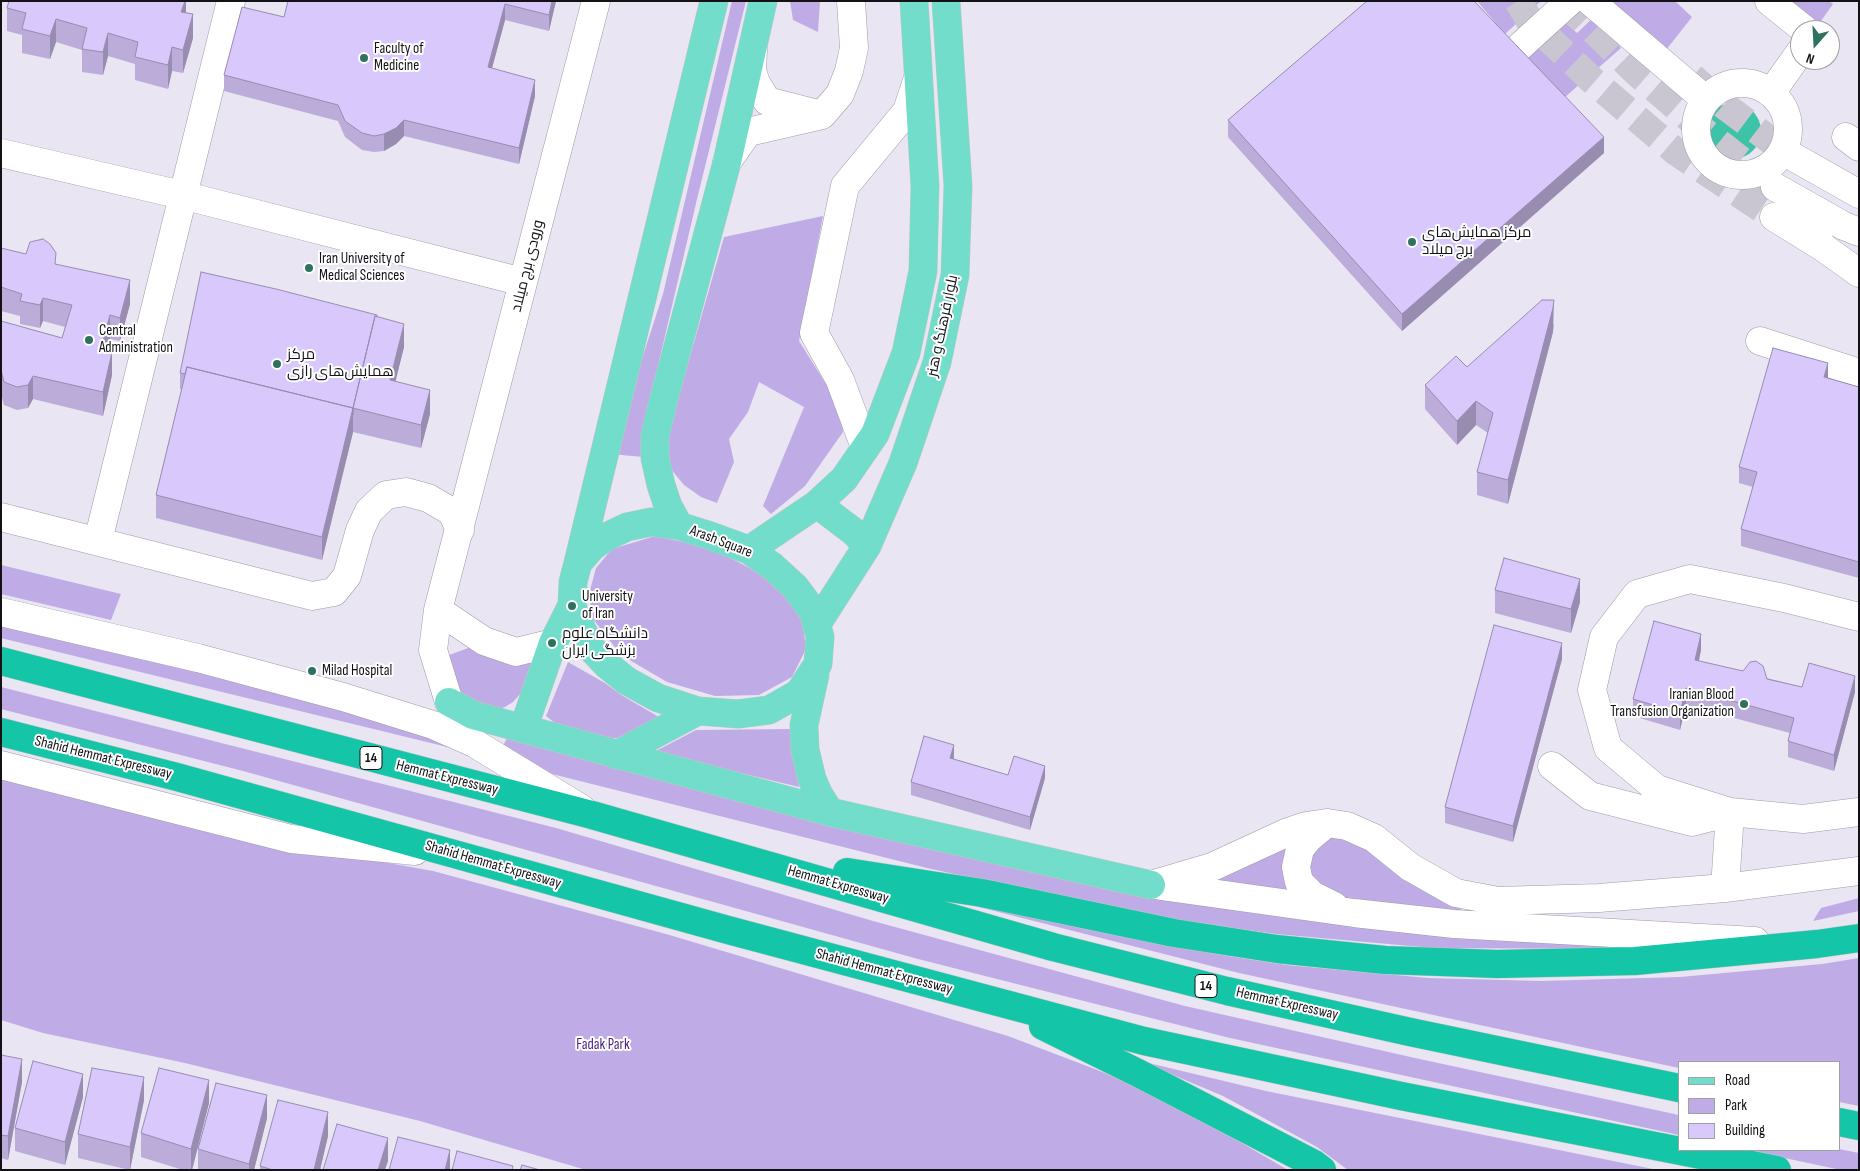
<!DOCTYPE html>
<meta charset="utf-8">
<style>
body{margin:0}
#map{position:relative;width:1860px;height:1171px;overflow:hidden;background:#e9e5f2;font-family:"Sofia Sans Condensed",sans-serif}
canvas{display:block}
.frame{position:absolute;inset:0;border:2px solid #131116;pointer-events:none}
.legend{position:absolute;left:1678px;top:1061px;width:162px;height:90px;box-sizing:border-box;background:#fff;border:1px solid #a1a0a2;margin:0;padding:6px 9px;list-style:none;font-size:15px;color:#131116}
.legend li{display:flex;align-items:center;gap:10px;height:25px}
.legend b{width:25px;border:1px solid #a1a0a2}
.north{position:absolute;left:1790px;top:20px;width:50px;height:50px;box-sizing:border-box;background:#fff;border:1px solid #a1a0a2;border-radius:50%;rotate:199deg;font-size:14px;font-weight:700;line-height:20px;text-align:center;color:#131116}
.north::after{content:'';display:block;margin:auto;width:18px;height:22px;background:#2e7161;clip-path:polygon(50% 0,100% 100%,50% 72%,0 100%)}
</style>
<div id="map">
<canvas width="1860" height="1171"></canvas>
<div class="frame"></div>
<ul class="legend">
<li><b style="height:6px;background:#72ddca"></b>Road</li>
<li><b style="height:14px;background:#bface6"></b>Park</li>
<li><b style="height:14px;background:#d9c8fc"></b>Building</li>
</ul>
<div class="north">N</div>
</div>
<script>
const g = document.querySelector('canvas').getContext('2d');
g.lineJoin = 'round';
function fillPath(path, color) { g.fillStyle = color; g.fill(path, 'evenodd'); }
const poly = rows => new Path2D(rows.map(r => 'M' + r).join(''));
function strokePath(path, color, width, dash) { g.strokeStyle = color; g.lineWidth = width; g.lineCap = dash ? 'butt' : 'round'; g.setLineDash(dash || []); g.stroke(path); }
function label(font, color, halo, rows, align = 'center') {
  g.font = font + ' "Sofia Sans Condensed",Cairo,sans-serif'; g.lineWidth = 4; g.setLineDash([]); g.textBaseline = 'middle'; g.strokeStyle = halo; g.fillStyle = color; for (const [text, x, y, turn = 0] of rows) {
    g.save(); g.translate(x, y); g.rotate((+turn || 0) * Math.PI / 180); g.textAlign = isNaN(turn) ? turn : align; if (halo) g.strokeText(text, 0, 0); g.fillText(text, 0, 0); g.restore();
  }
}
fillPath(poly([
 [732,1,746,1,697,199,646,417,643,457,611,454,663,294],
 [790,1,820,1,818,32,793,20],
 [1477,1,1541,1,1505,34],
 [1616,1,1675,1,1692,17,1662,55,1609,8],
 [1781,1,1829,1,1833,4,1816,28],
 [1596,15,1621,48,1564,98,1526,57,1566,23,1577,33],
 [823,216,799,341,841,408,843,432,805,486,771,514,763,506,804,407,759,382,748,412,729,439,734,462,717,503,701,497,684,485,670,468,667,437,724,237],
 [655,536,712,548,759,573,792,602,803,624,806,649,792,677,759,695,715,696,667,682,621,655,593,619,589,594,596,568,612,549],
 [1,565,121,594,111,620,1,594],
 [1,621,398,722,480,755,1,638],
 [474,646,530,660,534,667,522,692,513,702,505,707,495,710,455,694,449,655],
 [568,662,605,683,623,696,659,717,627,737,596,740,565,731,546,716],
 [1,687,556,828,873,921,1185,1006,1415,1058,1679,1115,1679,1135,1230,1038,918,959,243,771,1,709],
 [793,729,799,787,654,752,696,730],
 [508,736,854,827,1546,939,1638,949,1433,948,1276,934,1196,923,1049,895,927,868,548,773,502,748],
 [1,773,311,849,433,871,666,934,1008,1036,1100,1071,1177,1105,1288,1170,586,1170,420,1121,185,1063,43,1033,1,1020],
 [1332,834,1351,837,1465,912,1336,899,1309,880,1307,857],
 [1295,838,1298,898,1181,882],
 [1859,898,1859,911,1813,921,1821,908],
 [971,905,1140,940,1228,956,1287,965,1428,978,1542,981,1680,977,1822,964,1859,958,1859,1106,1839,1102,1839,1062,1679,1062,1679,1068,1239,973],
 [1140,1061,1266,1091,1658,1170,1348,1170,1317,1147,1223,1096],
 [1839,1149,1859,1153,1859,1170,1841,1170,1747,1150]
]), '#bface6');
fillPath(poly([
 '1705 131a28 28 0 1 1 56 0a28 28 0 1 1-56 0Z'
]), '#3dc4a8');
strokePath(poly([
 [1518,1,1530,21,1593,81,1675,151,1774,217],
 [1564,1,1636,72,1705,132,1775,187],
 [1692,77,1725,106,1790,155]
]), '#c9c5d1', 28, [28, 14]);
const minor = poly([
 [1590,1,1706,100],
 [1769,1,1805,30],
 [753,50,752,71,756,83,767,101,818,114],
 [1504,61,1570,1],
 '1696 129a46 46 0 1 1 92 0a46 46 0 1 1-92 0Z',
 [1771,93,1800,52],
 [1846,137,1859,147],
 [1,153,182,195,523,282],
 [1790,155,1859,194],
 [727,162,748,132,822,115,840,94,849,71,854,48,851,1],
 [1775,187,1844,226,1859,232],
 [1818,211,1814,228,1816,238,1824,248,1859,273],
 [1774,217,1824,248],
 [1760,341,1859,373],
 [865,447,840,380,814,333,845,186,907,111,918,78],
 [1,517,312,596,334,592,347,576,360,530,369,511,386,495,406,492,428,498,452,512,460,530],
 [98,541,231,1],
 [438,610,484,641,516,652,553,643],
 [1,612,198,658,343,697,433,725,474,743,582,809],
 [449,702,433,650,438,610,596,1],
 [1,765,291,839,415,851],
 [1552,766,1590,796,1692,822,1730,812,1803,819,1859,812],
 [1327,823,1309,838,1300,849,1296,867,1299,882,1312,895,1334,906],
 [1151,885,1212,867,1288,832,1306,826,1327,823,1347,826,1374,838,1410,867,1456,893,1498,901,1599,898,1725,888,1859,871],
 [1161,886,1354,913,1454,924,1755,941],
 [1725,888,1730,812,1657,789,1608,748,1592,690,1604,637,1637,594,1690,579,1784,598,1859,617]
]);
const major = poly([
 [817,504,854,532,867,546],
 [651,522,679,526,708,535,749,550,772,566,795,587,813,611,820,637,818,664,799,693,769,710,738,714,698,711,658,698,627,681,607,665,591,648,575,615,572,605,573,582,578,563,592,547,606,537,627,527,651,522],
 [679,526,668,506,661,485,655,458,655,436,663,402,727,162,763,1],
 [749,550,817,504,844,479,875,434,906,353,923,271,925,186,914,1],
 [578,563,714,1],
 [817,624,867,546,903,463,937,362,955,275,958,186,946,1],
 [815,675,804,725,805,750,812,779,819,795,830,812],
 [449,702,473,715,830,812,1151,885],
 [523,729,553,643,572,605],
 [616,755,698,711]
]);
const highway = poly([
 [1,661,592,815,1053,947,1227,991,1410,1032,1679,1088],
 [1,732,177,777,728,930,1144,1041,1401,1096,1777,1170],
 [847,872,982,893,1174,933,1277,949,1385,960,1497,964,1635,961,1817,944,1859,938],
 [1043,1026,1138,1073,1314,1164,1322,1170],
 [1839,1122,1859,1126]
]);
strokePath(minor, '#9e9ba7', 29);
strokePath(major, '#c6c6c7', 29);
strokePath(highway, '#c6c6c7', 29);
strokePath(minor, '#fff', 28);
strokePath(major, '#72ddca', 28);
strokePath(highway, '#14c6a7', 28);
fillPath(poly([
 [186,1,186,13,193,38,183,73,172,71,168,89,135,80,135,64,108,56,103,75,82,72,82,50,56,42,50,59,22,53,22,35,7,31,7,8],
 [556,1,549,31,505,20,492,68,535,96,519,164,404,136,396,144,384,151,374,152,362,150,345,137,338,121,224,91,224,75,284,17],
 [1228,120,1604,153,1402,331,1228,137],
 [1,248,56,264,130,304,120,341,110,339,107,350,112,375,103,416,33,399,28,408,17,410,4,405,1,394,1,321,62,338,65,327,43,321,40,328,20,324,20,316,1,311],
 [377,317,404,347,395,381,430,414,421,448,353,432,322,560,156,518,156,495,182,389,180,389,180,373],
 [1554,324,1553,332,1508,504,1477,495,1477,472,1488,433,1476,425,1457,445,1425,409,1425,385,1467,367],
 [1828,378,1859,387,1859,578,1741,546,1741,529,1753,487,1739,483,1739,467],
 [1495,590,1580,602,1571,633,1495,613],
 [1701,650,1699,661,1802,687,1855,692,1834,771,1788,757,1788,741,1790,733,1686,705,1680,730,1633,716,1633,699],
 [1562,659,1513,842,1445,823,1445,807],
 [954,757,954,759,1008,775,1045,778,1030,830,911,795,911,782],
 [1,1055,22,1082,8,1160,1,1158],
 [83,1097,65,1165,15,1151,15,1128],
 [144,1100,130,1170,78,1158,78,1134],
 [209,1103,192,1170,183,1170,141,1157,141,1133],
 [267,1118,254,1170,198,1170,198,1149],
 [328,1136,320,1170,260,1170,260,1166]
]), '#bbacd9');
fillPath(poly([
 [185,1,186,1,186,20,181,12],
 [552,1,556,1,549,31,549,15],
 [505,4,505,20,488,83,488,67],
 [193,14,193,38,183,73,183,50],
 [56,19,56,42,50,59,50,36],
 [108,33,108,56,103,75,103,52],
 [172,47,172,71,168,89,168,65],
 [535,80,535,96,519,164,519,148],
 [404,120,404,136,396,144,384,151,384,134],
 [1604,137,1604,153,1402,331,1402,314],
 [130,280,130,304,120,341,120,318],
 [43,298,43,321,40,328,40,305],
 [1554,300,1553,332,1508,504,1508,480],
 [110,315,110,339,101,372,101,349],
 [404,324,404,347,390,404,390,380],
 [112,352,112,375,103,416,103,392],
 [1828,363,1828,380,1824,377],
 [33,376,33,399,28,408,28,385],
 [430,390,430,414,421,448,421,425],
 [1476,401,1476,425,1457,445,1457,421],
 [353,408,353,432,322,560,322,537],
 [1580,579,1580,602,1571,633,1571,609],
 [1701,634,1701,650,1695,677,1695,660],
 [1562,643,1562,659,1513,842,1513,826],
 [1855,676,1855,692,1834,771,1834,755],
 [1686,688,1686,705,1680,730,1680,713],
 [954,745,954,757,950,771,950,758],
 [1045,766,1045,778,1030,830,1030,817],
 [22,1059,22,1082,8,1160,8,1136],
 [83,1074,83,1097,65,1165,65,1142],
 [144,1077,144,1100,130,1170,130,1147],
 [209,1080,209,1103,192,1170,191,1170,191,1149],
 [267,1095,267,1118,254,1170,249,1170,249,1164],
 [328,1112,328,1136,320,1170,314,1170],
 [388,1138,388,1161,385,1170,378,1170],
 [450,1150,450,1170,445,1170]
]), '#988cb0');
const building = poly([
 [9,1,185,1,181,12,193,14,183,50,172,47,168,65,135,57,138,42,108,33,103,52,82,49,87,28,56,19,50,36,22,29,26,13,7,8,9,1],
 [288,1,552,1,549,15,505,4,488,67,535,80,519,148,404,120,396,128,384,134,374,136,362,133,345,121,338,105,224,75,242,7,284,17,288,1],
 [1367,1,1474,1,1604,137,1402,314,1228,120,1367,1],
 [43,239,50,244,56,253,55,264,130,280,120,318,110,315,101,349,112,352,103,392,33,376,28,385,17,387,4,382,1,370,1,321,62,338,72,305,43,298,40,305,20,301,22,294,1,287,1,248,26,254,30,242,43,239],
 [201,272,276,289,377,315,377,317,375,316,353,408,353,415,353,408,187,367,185,374,180,373,201,272],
 [1542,300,1554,300,1553,308,1508,480,1477,472,1493,413,1476,401,1457,421,1425,385,1456,356,1467,367,1542,300],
 [375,316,404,324,390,380,430,390,421,425,353,408,375,316],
 [1773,348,1828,363,1824,377,1859,387,1859,562,1741,529,1757,472,1739,467,1773,348],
 [187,367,353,408,322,537,156,495,187,367],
 [1504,558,1580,579,1571,609,1495,590,1504,558],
 [1654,621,1701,634,1695,660,1743,671,1750,662,1756,661,1763,666,1767,679,1802,687,1809,663,1855,676,1834,755,1788,741,1794,718,1686,688,1680,713,1633,699,1654,621],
 [1494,625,1562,643,1513,826,1445,807,1494,625],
 [924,736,954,745,950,758,1008,775,1014,756,1045,766,1030,817,911,782,924,736],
 [1,1055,22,1059,8,1136,1,1135,1,1055],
 [33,1061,83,1074,65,1142,15,1128,33,1061],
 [92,1068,144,1077,130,1147,78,1134,92,1068],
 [159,1068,209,1080,191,1149,141,1133,159,1068],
 [216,1083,267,1095,249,1164,198,1149,216,1083],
 [278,1100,328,1112,314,1170,273,1170,260,1166,278,1100],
 [337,1124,388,1138,378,1170,323,1170,337,1124],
 [398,1137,450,1150,445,1170,389,1170,398,1137],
 [457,1151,513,1166,512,1170,452,1170,457,1151],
 [522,1165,540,1170,520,1170,522,1165]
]);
fillPath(building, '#d9c8fc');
strokePath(building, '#988cb0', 1);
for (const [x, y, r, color] of [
 [364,58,5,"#2e7161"],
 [1412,242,5,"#2e7161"],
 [309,268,5,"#2e7161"],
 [89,340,5,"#2e7161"],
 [277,364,5,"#2e7161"],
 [572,606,5,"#2e7161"],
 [552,643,5,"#2e7161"],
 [312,671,5,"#2e7161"],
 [1744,704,5,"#2e7161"]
]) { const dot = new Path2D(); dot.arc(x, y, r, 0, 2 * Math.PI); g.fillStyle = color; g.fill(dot); strokePath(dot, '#fff', 2); }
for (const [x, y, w] of [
 [371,758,22],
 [1206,986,22]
]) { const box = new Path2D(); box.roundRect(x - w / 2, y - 11.5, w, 23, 4); g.fillStyle = '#fff'; g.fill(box); strokePath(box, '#131116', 1); }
label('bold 14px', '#131116', null, [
 ["14",371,758],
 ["14",1206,986]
]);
label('15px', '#131116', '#fff', [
 ["Faculty of",374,49],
 ["Medicine",374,66],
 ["مرکز همایش‌های",1422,233],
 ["برج میلاد",1422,250],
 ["Iran University of",319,259],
 ["Medical Sciences",319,276],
 ["Central",99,331],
 ["Administration",99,348],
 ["مرکز",287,355],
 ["همایش‌های رازی",287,372],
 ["University",582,597],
 ["of Iran",582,614],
 ["دانشگاه علوم",562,634],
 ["بزشگى ايران",562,651],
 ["Milad Hospital",322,671],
 ["Iranian Blood",1734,695,"right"],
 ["Transfusion Organization",1734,712,"right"]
], 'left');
label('15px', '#131116', '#fff', [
 ["ورودی برج میلاد",528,266,-76],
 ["بلوار فرهنگ و هنر",943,326,-78],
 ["Arash Square",721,542,21],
 ["Shahid Hemmat Expressway",103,758,14],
 ["Hemmat Expressway",447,778,14],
 ["Shahid Hemmat Expressway",493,865,16],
 ["Hemmat Expressway",838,885,16],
 ["Shahid Hemmat Expressway",884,972,15],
 ["Hemmat Expressway",1287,1004,13]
]);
label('15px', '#4a1d7e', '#fff', [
 ["Fadak Park",603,1045]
]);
</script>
